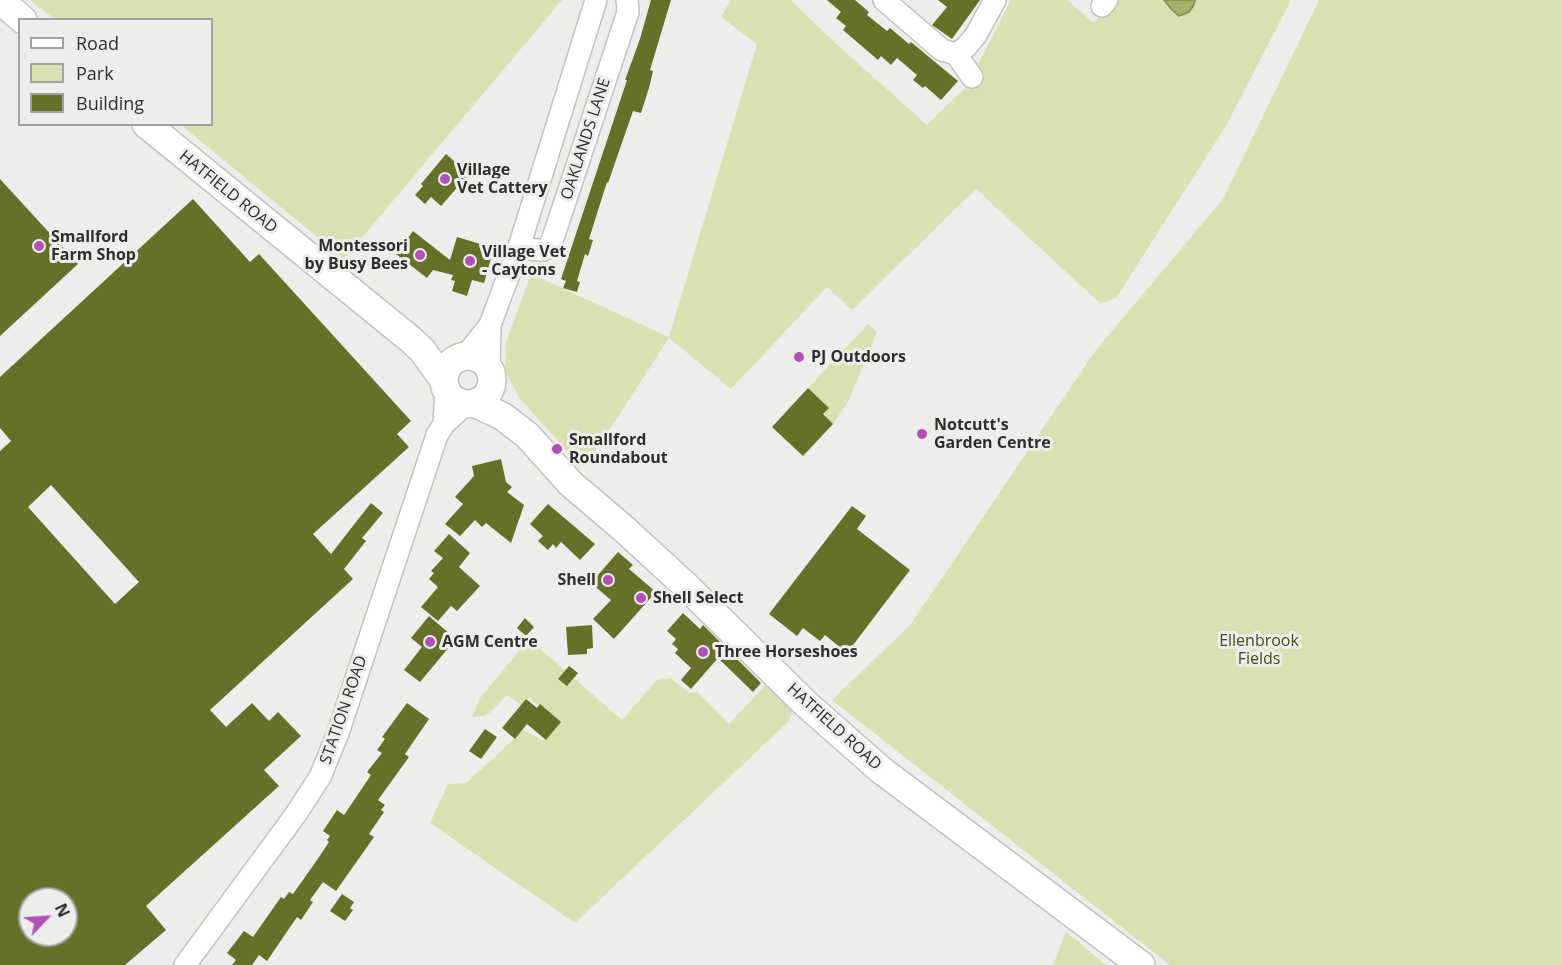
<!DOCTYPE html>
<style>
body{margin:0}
#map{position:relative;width:1562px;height:965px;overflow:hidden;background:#edeeeb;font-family:"Open Sans",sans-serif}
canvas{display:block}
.legend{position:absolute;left:18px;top:18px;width:195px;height:108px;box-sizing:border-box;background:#edeeeb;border:2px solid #a1a19f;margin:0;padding:8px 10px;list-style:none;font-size:18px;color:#2e2e2d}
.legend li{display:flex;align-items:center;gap:12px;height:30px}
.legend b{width:30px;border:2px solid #a1a19f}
.north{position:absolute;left:18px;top:887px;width:60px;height:60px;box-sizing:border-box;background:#edeeeb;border:2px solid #a1a19f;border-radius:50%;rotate:65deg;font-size:16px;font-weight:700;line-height:24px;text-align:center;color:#2e2e2d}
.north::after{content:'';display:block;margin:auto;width:21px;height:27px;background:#b350b6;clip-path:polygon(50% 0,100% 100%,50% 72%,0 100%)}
</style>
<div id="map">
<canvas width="1562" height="965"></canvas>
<ul class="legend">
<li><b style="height:8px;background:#fff"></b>Road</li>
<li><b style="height:16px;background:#d8e1b1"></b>Park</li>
<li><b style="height:16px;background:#677028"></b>Building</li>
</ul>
<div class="north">N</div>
</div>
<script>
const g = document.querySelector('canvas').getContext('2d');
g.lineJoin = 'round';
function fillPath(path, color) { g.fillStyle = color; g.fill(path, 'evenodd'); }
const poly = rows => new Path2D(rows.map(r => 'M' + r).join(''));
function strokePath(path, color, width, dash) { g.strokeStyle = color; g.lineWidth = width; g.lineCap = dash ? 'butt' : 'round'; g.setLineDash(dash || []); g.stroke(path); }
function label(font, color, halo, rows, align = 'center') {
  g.font = font + ' "Open Sans",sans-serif'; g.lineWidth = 6; g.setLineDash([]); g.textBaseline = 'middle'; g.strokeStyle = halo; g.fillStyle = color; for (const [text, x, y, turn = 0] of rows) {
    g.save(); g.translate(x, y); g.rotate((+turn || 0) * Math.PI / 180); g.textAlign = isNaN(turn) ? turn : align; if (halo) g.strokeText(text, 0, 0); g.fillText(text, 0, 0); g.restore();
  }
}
fillPath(poly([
 [30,0,562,0,344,259,181,125,212,124,212,20,54,19],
 [731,0,791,0,832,40,927,125,967,86,1011,0,1067,0,1094,23,1112,0,1291,0,1226,126,1116,298,1101,304,976,189,852,310,827,287,731,389,669,338,587,464,576,461,520,399,505,371,506,342,531,274,669,337,757,44,721,17],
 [1319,0,1562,0,1562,965,1170,965,832,700,910,625,1096,350,1223,199],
 [868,324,877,332,848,402,833,424,823,414,808,388],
 [529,639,622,720,657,680,671,678,689,693,697,692,729,724,768,682,794,707,789,721,575,923,430,823,448,784,466,783,524,730,543,741,558,724,529,697,521,705,507,695,492,711,484,716,472,717,480,698],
 [1066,932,1106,965,1053,965]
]), '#d8e1b1');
const water = poly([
 [1164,0,1195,0,1194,5,1189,12,1179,16,1172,10,1164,0]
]);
fillPath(water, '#a6b269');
strokePath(water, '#828a57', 1.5);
fillPath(poly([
 [651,0,671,0,650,70,653,71,649,88,641,113,633,111,608,183,607,182,589,239,593,240,588,256,585,254,577,281,580,282,577,292,563,288,566,281,561,279,627,80,625,80,640,39],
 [827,0,855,0,869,12,867,15,887,31,890,28,909,44,911,42,958,81,941,100,925,86,923,88,913,80,917,75,897,58,891,65,881,56,878,60,843,30,846,26,836,18,841,12],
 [938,0,980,0,952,39,932,25,947,7],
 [446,154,469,174,441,206,431,197,425,204,415,195,423,186,421,184],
 [0,179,78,264,0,336],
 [193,199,250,262,259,254,411,421,397,434,409,447,313,534,331,554,371,503,383,513,362,538,366,541,344,569,353,579,210,710,226,727,252,703,269,721,278,712,301,736,264,770,279,786,146,906,166,930,125,965,0,965,0,451,11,441,0,428,0,377],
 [51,485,139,582,115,604,28,507],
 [30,899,66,899,66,935,30,935],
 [413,231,450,260,457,237,494,248,484,283,472,280,467,296,452,291,455,281,451,280,453,275,433,270,427,278,396,254],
 [808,388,829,408,823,414,833,424,803,456,772,427],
 [501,459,506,482,512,487,507,492,524,505,511,543,486,523,482,527,475,520,460,536,445,524,463,504,455,497,474,476,472,466],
 [548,504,595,544,580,560,561,542,556,548,553,544,548,550,538,541,543,536,530,524],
 [852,506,866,516,857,529,910,570,847,653,825,635,820,641,803,628,797,636,769,614],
 [449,534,470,553,459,567,480,586,457,611,451,606,438,621,421,607,438,587,429,579,434,573,431,571,443,558,434,551],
 [618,552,633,565,629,569,656,592,614,639,593,619,611,600,591,583],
 [683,613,700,629,703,625,761,683,753,692,718,658,691,689,681,680,691,668,675,653,678,649,672,644,676,639,667,631],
 [429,616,450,634,444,641,450,646,420,682,404,670,422,647,411,638],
 [525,618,534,627,526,636,517,628],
 [592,625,593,648,587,649,587,654,568,655,566,627],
 [569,666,578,673,567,686,558,679],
 [526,699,537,708,540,704,561,722,546,740,527,724,515,739,502,728],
 [407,703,429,719,405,754,409,757,378,800,385,805,381,810,384,812,369,834,374,837,336,891,323,882,310,900,313,902,301,920,297,917,267,961,259,955,252,965,232,965,236,960,227,953,244,931,253,937,281,897,284,899,289,892,293,894,317,860,329,842,327,840,330,836,323,831,337,810,344,815,371,775,367,772,382,753,377,750,385,739,382,737],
 [485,729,497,737,481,759,469,751],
 [342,894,354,902,350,908,353,910,345,921,330,911]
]), '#677028');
const minor = poly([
 [884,0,942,50,956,54,966,47,976,35,995,0],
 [1102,6,1107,0],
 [956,54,972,77],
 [519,247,536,250,543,250,550,246,552,241,628,12,627,0],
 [466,355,490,325,519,247,596,0],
 [489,368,490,325],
 [444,424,446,392],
 [185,965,296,814,320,777,338,733,437,435,444,424,466,404]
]);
const major = poly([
 [0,0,23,20],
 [146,124,410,339,422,350,443,379],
 '444 380a24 24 0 1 1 48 0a24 24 0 1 1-48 0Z',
 [474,403,502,416,527,435,570,483,624,529,685,585,806,704,881,770,1141,965]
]);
strokePath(minor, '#c2c2bf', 24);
strokePath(major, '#c2c2bf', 30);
strokePath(minor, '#fff', 21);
strokePath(major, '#fff', 27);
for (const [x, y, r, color] of [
 [445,179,6,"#b350b6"],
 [39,246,6,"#b350b6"],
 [420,255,6,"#b350b6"],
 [470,261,6,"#b350b6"],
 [799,357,6,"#b350b6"],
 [922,434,6,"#b350b6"],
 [557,449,6,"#b350b6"],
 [608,580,6,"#b350b6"],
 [641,598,6,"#b350b6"],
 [430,642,6,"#b350b6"],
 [703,652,6,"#b350b6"]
]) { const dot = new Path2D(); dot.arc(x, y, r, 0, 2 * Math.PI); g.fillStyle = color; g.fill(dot); strokePath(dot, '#edeeeb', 2); }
label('16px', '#2e2e2d', '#edeeeb', [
 ["OAKLANDS LANE",586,139,-72],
 ["HATFIELD ROAD",228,192,39],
 ["STATION ROAD",344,710,-71],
 ["HATFIELD ROAD",834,727,42]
]);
label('bold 16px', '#2e2e2d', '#edeeeb', [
 ["Village",457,170],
 ["Vet Cattery",457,188],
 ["Smallford",51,237],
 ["Farm Shop",51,255],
 ["Montessori",408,246,"right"],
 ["by Busy Bees",408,264,"right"],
 ["Village Vet",482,252],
 ["- Caytons",482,270],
 ["PJ Outdoors",811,357],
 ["Notcutt's",934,425],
 ["Garden Centre",934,443],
 ["Smallford",569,440],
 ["Roundabout",569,458],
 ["Shell",596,580,"right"],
 ["Shell Select",653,598],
 ["AGM Centre",442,642],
 ["Three Horseshoes",715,652]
], 'left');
label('16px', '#444b15', '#edeeeb', [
 ["Ellenbrook",1259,641],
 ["Fields",1259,659]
]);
</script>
